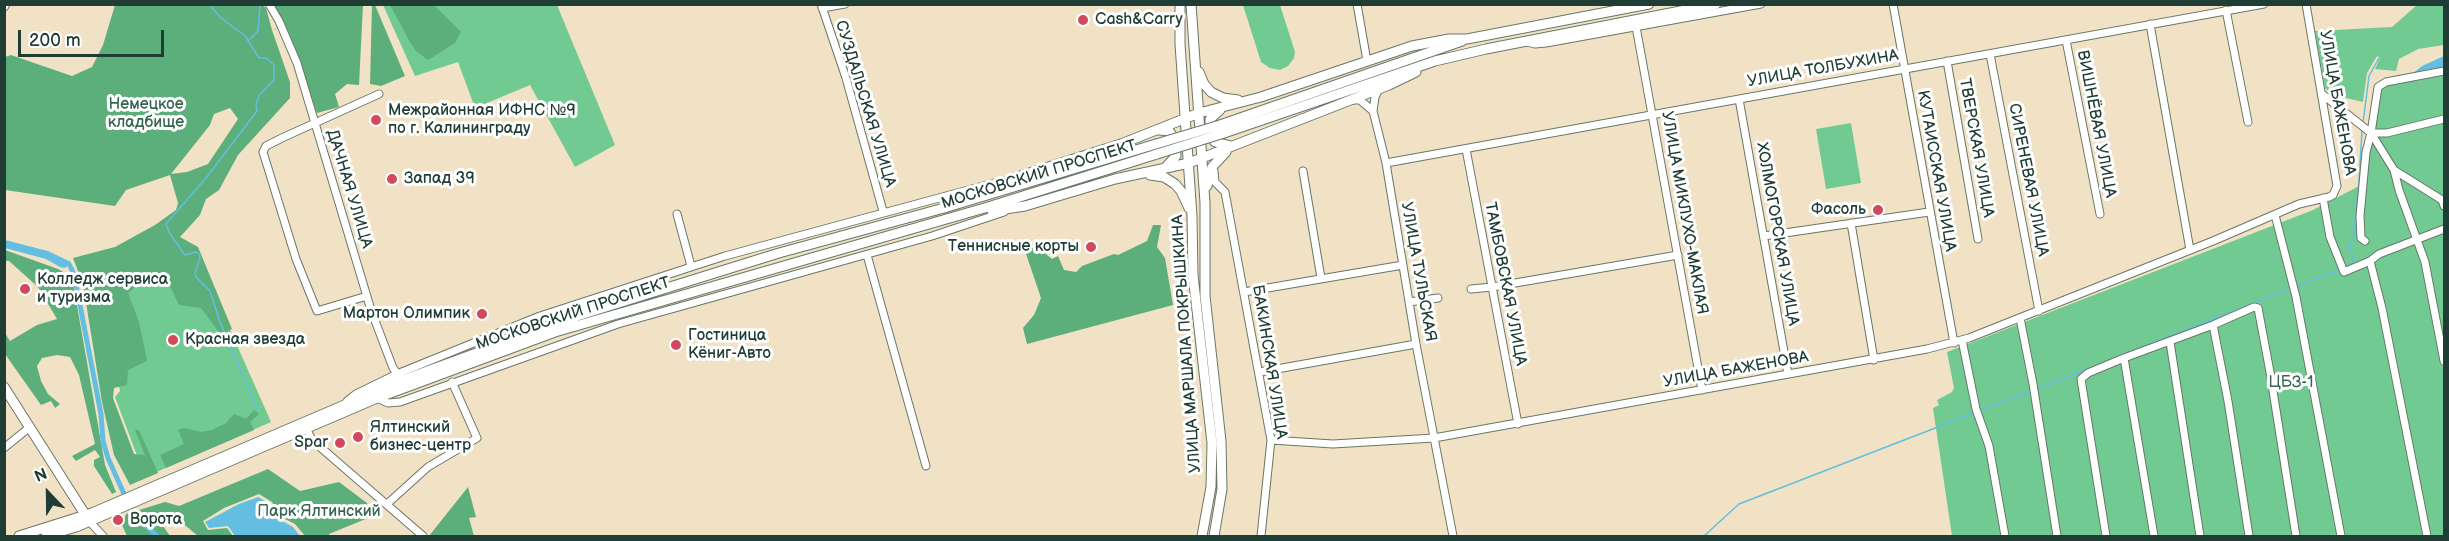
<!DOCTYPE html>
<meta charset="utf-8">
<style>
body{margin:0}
#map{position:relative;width:2449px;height:541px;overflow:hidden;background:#f1e2c6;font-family:"Balsamiq Sans",sans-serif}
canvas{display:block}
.frame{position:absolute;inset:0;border:6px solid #1f3d34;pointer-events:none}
.north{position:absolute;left:18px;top:463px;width:60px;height:60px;-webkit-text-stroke:4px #fff;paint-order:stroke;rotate:338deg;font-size:16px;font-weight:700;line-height:24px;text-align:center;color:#1f3d34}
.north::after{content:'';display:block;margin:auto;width:21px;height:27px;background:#1f3d34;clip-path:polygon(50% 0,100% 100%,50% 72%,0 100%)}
.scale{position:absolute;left:18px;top:30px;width:146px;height:27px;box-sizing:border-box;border:3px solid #1f3d34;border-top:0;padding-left:8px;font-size:18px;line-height:21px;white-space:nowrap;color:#1f3d34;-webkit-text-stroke:4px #fff;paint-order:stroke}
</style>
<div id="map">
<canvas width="2449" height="541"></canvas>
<div class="frame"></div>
<div class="north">N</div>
<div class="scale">200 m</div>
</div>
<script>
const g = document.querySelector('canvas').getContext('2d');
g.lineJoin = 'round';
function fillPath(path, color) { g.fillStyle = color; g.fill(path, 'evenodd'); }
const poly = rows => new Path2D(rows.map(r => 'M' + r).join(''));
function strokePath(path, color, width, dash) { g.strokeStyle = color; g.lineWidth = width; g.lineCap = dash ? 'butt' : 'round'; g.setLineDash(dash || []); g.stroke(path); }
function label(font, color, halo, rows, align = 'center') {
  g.font = font + ' "Balsamiq Sans",sans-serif'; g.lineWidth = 6; g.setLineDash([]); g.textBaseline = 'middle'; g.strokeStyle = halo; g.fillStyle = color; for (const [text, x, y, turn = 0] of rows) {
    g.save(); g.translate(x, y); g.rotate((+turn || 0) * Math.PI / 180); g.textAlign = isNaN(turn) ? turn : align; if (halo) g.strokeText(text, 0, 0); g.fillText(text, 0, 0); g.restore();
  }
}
fillPath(poly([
 [383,5,557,5,615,145,575,167,530,85,475,108,458,62,415,76],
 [1243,5,1280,5,1295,52,1294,58,1288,66,1280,70,1270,68,1261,62],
 [2417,5,2444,5,2444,45,2418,49,2399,59,2396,71,2375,69,2380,58,2377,56,2367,73,2363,102,2333,95,2325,88,2315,31,2392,27],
 [2444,74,2444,536,1952,536,1933,408,1939,405,1937,400,1952,392,1954,388,1947,352,2313,210,2361,185,2381,87],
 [1851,123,1861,183,1826,189,1816,129],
 [193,246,271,422,145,477,115,397,120,391,101,288]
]), '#71ca91');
fillPath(poly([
 [115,5,262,5,266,8,272,30,285,26,274,5,363,5,359,85,347,84,335,94,339,107,317,113,286,27,272,30,290,82,290,98,238,155,219,190,206,199,200,215,180,237,198,247,232,329,221,335,201,308,179,305,169,284,148,276,128,293,139,322,147,361,128,370,127,385,114,388,113,398,134,454,145,455,135,430,139,430,158,473,130,485,114,455,102,402,83,284,73,258,115,247,155,225,176,210,178,203,170,175,126,190,115,206,5,190,5,57,11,55,72,76,92,67,103,45],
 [230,108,238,119,208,164,187,172,171,174,210,125,214,114],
 [372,5,375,5,405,76,381,86,370,84],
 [390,5,434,5,461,32,455,43,428,60,416,51,410,42],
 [1153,225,1161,225,1157,247,1165,258,1173,305,1027,344,1023,328,1034,315,1041,298,1023,245,1038,242,1044,246,1047,255,1052,259,1058,256,1064,270,1076,272,1082,266,1114,254,1118,255,1147,241],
 [5,250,58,269,72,277,105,465,116,492,112,494,94,466,94,460,100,457,95,450,76,461,72,456,95,444,79,375,70,357,57,355,42,358,37,366,41,381,48,394,60,404,55,408,51,401,41,405,5,354,5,333,10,341,37,325,57,319,38,287,9,261,5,261],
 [254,410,259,414,250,422,254,430,166,468,160,455,184,444,178,430,184,428,201,432,212,430,226,423,234,414,246,419],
 [268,469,300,491,339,482,367,503,373,516,329,534,329,536,305,536,295,524,279,516,272,502,259,494,224,508,203,521,208,530,227,528,233,536,198,536,175,517,159,520,170,536,127,536,122,525,126,514,165,502,179,506],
 [468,487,476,517,469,518,474,536,429,536]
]), '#5cae7b');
fillPath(poly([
 [2444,56,2444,70,2411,75,2422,66],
 [5,240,48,251,71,262,65,268,60,267,46,259,5,248],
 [258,497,269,503,277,518,293,527,300,536,235,536,228,526,209,528,205,522,239,504]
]), '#63bee1');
strokePath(poly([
 [209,4,220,17,245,36,259,58,266,58,274,65,274,80,260,94,256,104,257,111,206,178,166,224,170,234,185,255,196,252,199,254,200,258,195,273,196,277,210,291,220,322,257,409],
 [248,41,258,31,260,4],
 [2363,123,2369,76,2379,58],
 [2353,265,2370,257],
 [2350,266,2353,258,2349,245,2353,239,2359,182,2362,131],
 [2297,286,2340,270],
 [2037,389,2292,288],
 [1978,411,2033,391],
 [1704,536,1739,504,1974,413]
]), '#63bee1', 1.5);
strokePath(poly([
 [69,264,74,274,101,414,103,441,108,458,133,514,157,536]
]), '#63bee1', 5);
const minor = poly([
 [269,4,279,21,297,63,371,310,393,368,400,377],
 [821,4,846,78,883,211],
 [1357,4,1367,61],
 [1893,4,1954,343],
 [822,8,845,4],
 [2226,10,2248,122],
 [1635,21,1702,390],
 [2150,24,2190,250],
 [2066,40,2100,214],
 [1527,42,1535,44,1546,43,1761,4],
 [1990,54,2039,311],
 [1947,61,1978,239],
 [1379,89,1375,97,1373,111,1386,163,1416,344,1453,536],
 [2322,94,2371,133,2394,170,2442,200,2444,206],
 [1739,99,1788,374],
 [1353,100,1360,100,1373,111],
 [2371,133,2387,133,2444,119],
 [1466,149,1518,424],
 [1386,163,2264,4],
 [2394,170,2399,190,2425,262,2444,361],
 [1214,171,1215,182,1225,192,1271,440,1261,536],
 [1303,171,1321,278],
 [2323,198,2330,237,2344,272,2370,261,2379,254,2444,229],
 [677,214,691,266],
 [2275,215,2296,297,2341,536],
 [1851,223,1874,360],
 [1764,236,1929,212],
 [2365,241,2361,238,2360,216,2366,152,2371,133,2378,87,2386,82,2444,71],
 [867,255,926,466],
 [2370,261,2382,308,2427,536],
 [1471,289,1492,287,1678,255],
 [1244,292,1403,265],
 [367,296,317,311,296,259,263,152,266,146,284,137,379,94],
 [1409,302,1438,298],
 [566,310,594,308],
 [2020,318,2033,384,2057,536],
 [2213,325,2254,307,2258,308,2270,372,2296,536],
 [1962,340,1976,409,1989,446,2005,536],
 [2170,342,2200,536],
 [2124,358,2213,325,2228,401,2249,536],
 [1260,372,1416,344],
 [377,398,388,403,400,402,618,324,932,236,1004,212],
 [347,401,356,394,397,374,540,316,725,256,994,183],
 [306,428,312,440,423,536],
 [1271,440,1333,444,1434,438,1927,349,1969,338,2213,241,2299,204,2329,197,2333,195,2337,186,2306,4],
 [4,448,30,427],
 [387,504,428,467,477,438,452,382],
 [89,521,103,536],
 [2106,536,2081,379,2088,373,2124,358,2154,536]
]);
const major = poly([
 [1180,4,1180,44,1192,216,1193,275,1212,443,1211,487,1202,536],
 [1191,4,1205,203,1205,296,1221,441,1222,489,1214,536],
 [4,6,5,4],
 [1199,72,1204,84,1211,92,1223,98,1238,100],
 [1220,110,1210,119,1210,135,1215,142,1231,146],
 [1220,125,1462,41],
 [1159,130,1169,131,1175,140,1176,156,1165,168],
 [1224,133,1435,61,1486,49,1716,4],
 [1150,175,1164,177,1175,184,1181,191,1189,208],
 [1207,186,1212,167,1226,152],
 [971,196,1017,177,1121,144,1199,113,1261,97,1412,46,1449,39,1467,39,1649,4],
 [992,211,1025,206,1115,179,1189,163,1389,85,1416,72],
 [4,387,88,519],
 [19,536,92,513,403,380,580,315,779,253,944,208,1156,144],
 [46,536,76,527,377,398,555,332,988,207,1157,154]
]);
strokePath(minor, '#687767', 9);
strokePath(major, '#687767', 11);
strokePath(minor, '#fff', 7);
strokePath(major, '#fff', 9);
const majorBridge = poly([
 [1156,144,1220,125],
 [1157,154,1224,133]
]);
strokePath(majorBridge, '#687767', 11, []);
strokePath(majorBridge, '#fff', 9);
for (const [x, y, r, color] of [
 [1083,20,6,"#d1495b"],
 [376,120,6,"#d1495b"],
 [392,179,6,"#d1495b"],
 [1878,210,6,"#d1495b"],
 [1091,247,6,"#d1495b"],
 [25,289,6,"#d1495b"],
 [482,314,6,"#d1495b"],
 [173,340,6,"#d1495b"],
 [676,345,6,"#d1495b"],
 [358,437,6,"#d1495b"],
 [340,443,6,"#d1495b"],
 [118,520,6,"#d1495b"]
]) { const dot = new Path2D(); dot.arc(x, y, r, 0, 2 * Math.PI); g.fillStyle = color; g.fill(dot); strokePath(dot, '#fff', 2); }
label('16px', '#1f3d34', '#fff', [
 ["Cash&Carry",1095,20],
 ["Межрайонная ИФНС №9",388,111],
 ["по г. Калининграду",388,129],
 ["Запад 39",404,179],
 ["Фасоль",1866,210,"right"],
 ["Теннисные корты",1079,247,"right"],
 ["Колледж сервиса",37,280],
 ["и туризма",37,298],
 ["Мартон Олимпик",470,314,"right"],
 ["Гостиница",688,336],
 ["Кёниг-Авто",688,354],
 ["Красная звезда",185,340],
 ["Ялтинский",370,428],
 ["бизнес-центр",370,446],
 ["Spar",328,443,"right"],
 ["Ворота",130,520]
], 'left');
label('16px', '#1f3d34', '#fff', [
 ["УЛИЦА ТОЛБУХИНА",1823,69,-10],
 ["УЛИЦА БАЖЕНОВА",2337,103,80],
 ["СУЗДАЛЬСКАЯ УЛИЦА",865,104,73],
 ["ВИШНЁВАЯ УЛИЦА",2096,124,79],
 ["ТВЕРСКАЯ УЛИЦА",1976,148,80],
 ["КУТАИССКАЯ УЛИЦА",1936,171,80],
 ["МОСКОВСКИЙ ПРОСПЕКТ",1039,175,-17],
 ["СИРЕНЕВАЯ УЛИЦА",2028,180,79],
 ["ДАЧНАЯ УЛИЦА",349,189,73],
 ["УЛИЦА МИКЛУХО-МАКЛАЯ",1684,213,80],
 ["ХОЛМОГОРСКАЯ УЛИЦА",1777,234,80],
 ["УЛИЦА ТУЛЬСКАЯ",1418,272,80],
 ["ТАМБОВСКАЯ УЛИЦА",1505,284,79],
 ["МОСКОВСКИЙ ПРОСПЕКТ",573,314,-18],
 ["УЛИЦА МАРШАЛА ПОКРЫШКИНА",1187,344,-94],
 ["БАКИНСКАЯ УЛИЦА",1269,362,81],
 ["УЛИЦА БАЖЕНОВА",1736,370,-10]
]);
label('16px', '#386750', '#fff', [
 ["Немецкое",146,105],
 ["кладбище",146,123],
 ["ЦБЗ-1",2291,383],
 ["Парк Ялтинский",319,512]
]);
</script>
